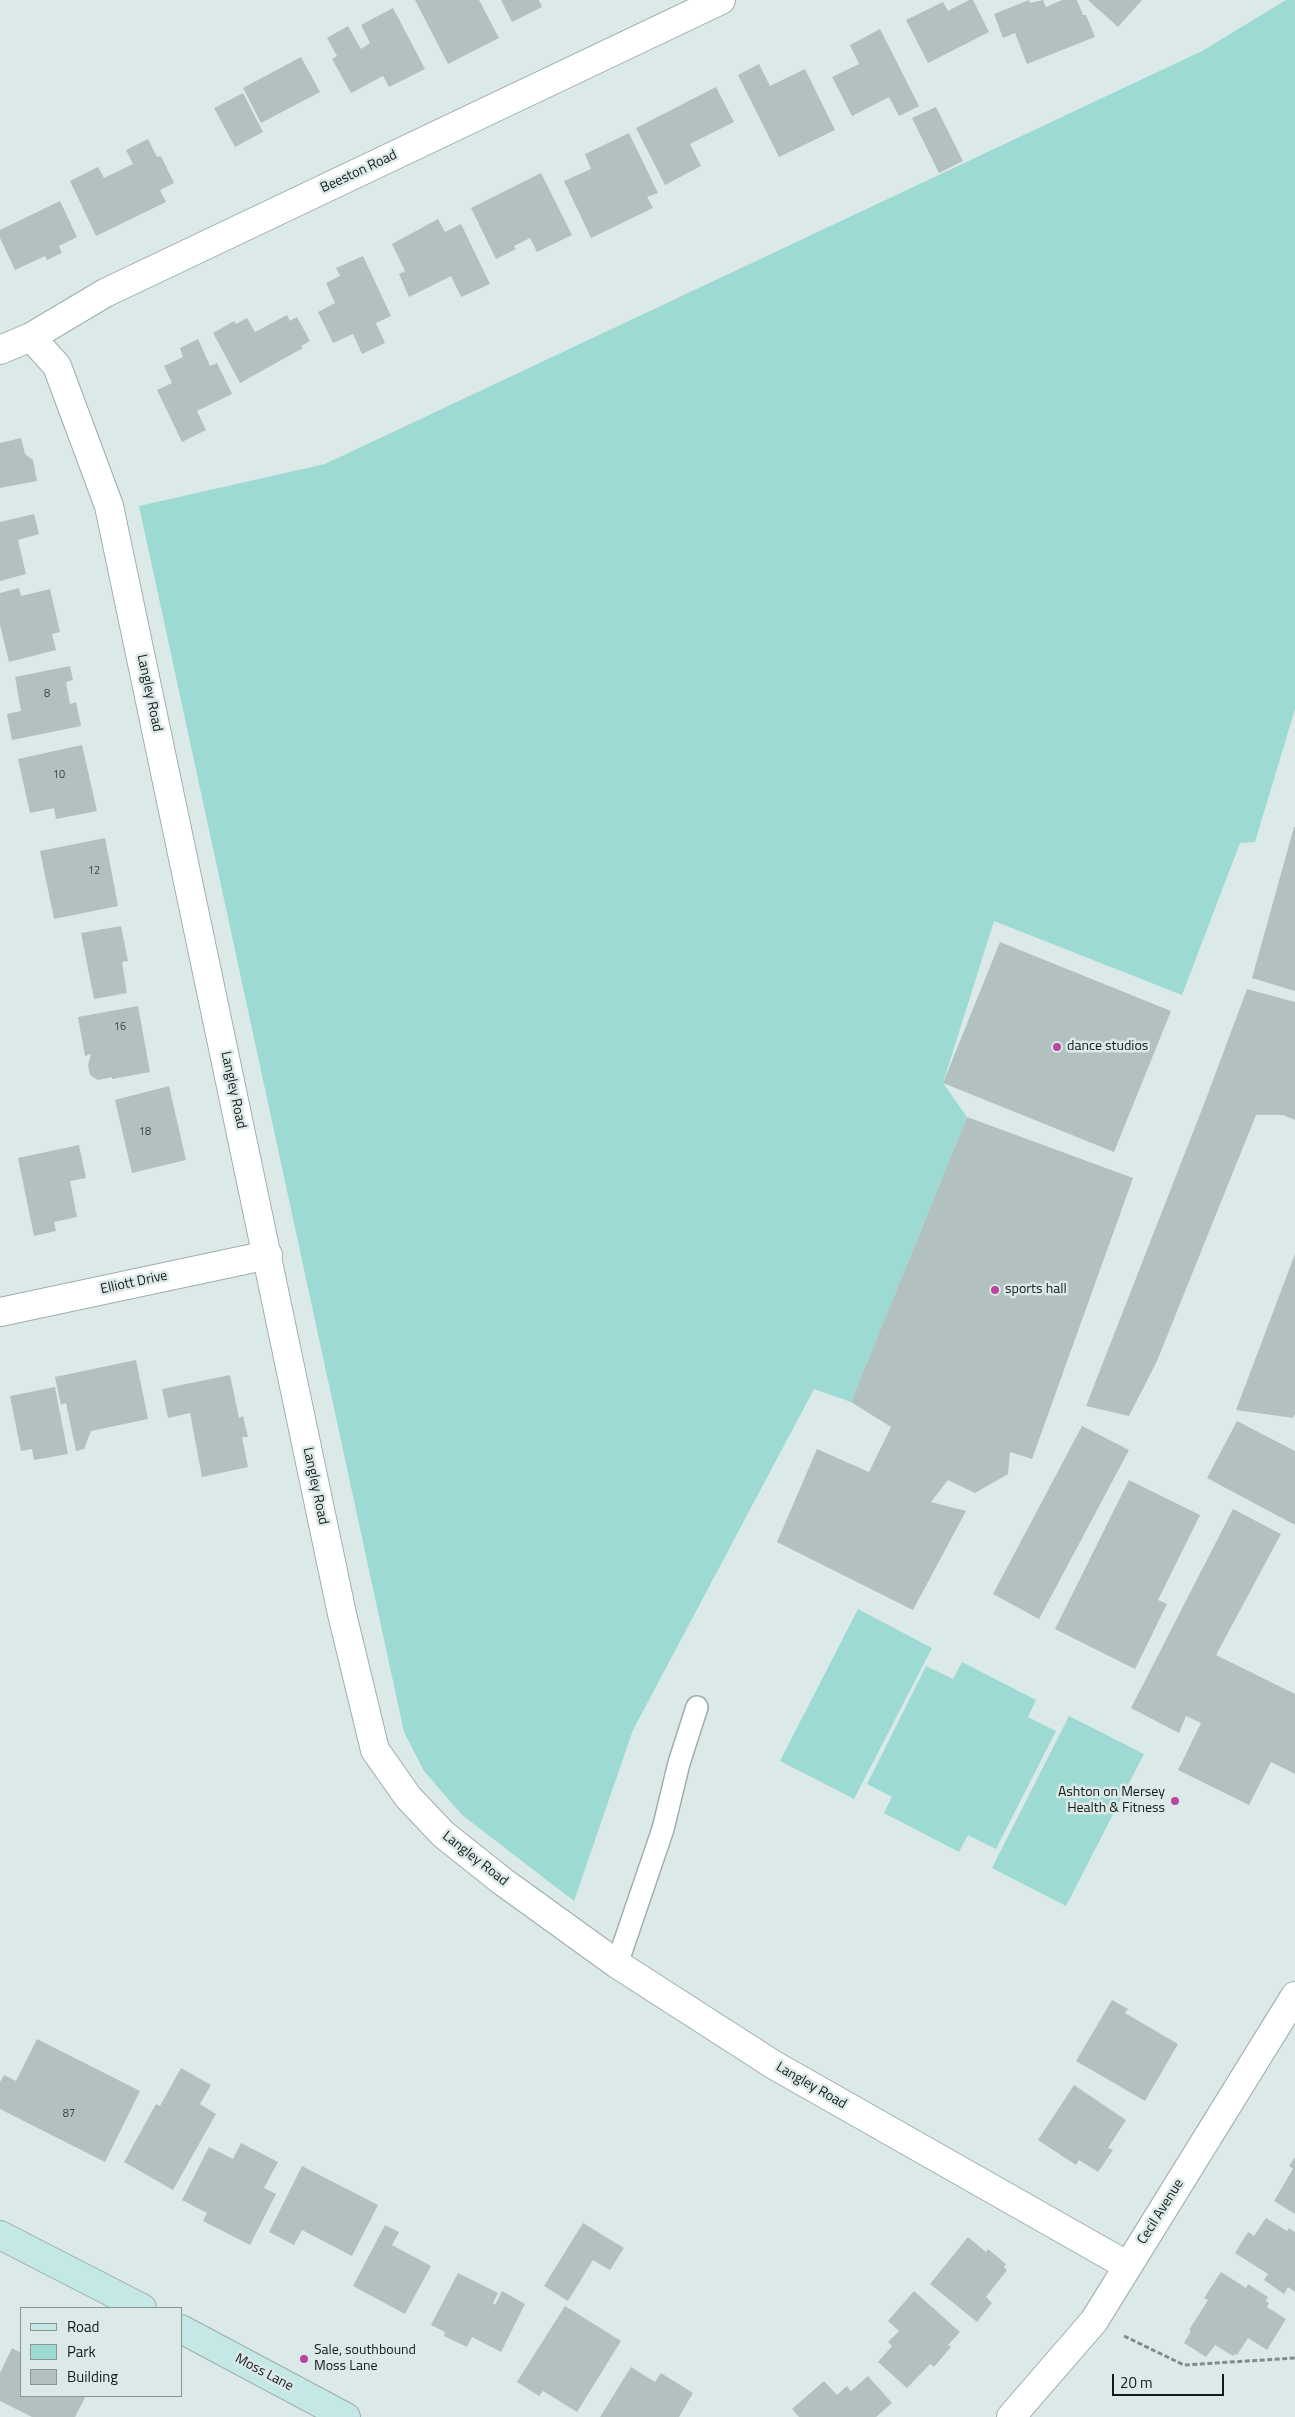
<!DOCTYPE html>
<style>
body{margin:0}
#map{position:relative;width:1295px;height:2417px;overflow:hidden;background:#dbeae8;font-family:"Titillium Web",sans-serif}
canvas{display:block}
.legend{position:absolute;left:20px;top:2307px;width:162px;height:90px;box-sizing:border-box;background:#dbeae8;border:1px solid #8c9795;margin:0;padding:6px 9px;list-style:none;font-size:15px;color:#151a19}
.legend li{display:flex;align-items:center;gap:10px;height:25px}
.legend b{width:25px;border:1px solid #8c9795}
.scale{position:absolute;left:1112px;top:2374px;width:112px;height:22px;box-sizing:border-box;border:2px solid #151a19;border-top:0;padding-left:6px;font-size:15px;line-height:18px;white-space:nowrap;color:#151a19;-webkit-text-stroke:4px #dbeae8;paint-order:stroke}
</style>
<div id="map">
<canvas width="1295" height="2417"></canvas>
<ul class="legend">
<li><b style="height:6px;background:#c4e8e6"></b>Road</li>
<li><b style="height:14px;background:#9ddad4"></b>Park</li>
<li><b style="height:14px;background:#b2c1bf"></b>Building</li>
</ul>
<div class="scale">20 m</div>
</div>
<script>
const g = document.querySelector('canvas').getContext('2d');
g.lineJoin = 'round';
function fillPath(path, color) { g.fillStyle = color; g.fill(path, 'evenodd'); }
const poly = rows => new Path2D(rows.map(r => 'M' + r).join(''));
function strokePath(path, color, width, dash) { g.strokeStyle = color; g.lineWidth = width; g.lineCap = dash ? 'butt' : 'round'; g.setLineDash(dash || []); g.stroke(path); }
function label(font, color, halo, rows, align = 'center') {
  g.font = font + ' "Titillium Web",sans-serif'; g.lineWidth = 5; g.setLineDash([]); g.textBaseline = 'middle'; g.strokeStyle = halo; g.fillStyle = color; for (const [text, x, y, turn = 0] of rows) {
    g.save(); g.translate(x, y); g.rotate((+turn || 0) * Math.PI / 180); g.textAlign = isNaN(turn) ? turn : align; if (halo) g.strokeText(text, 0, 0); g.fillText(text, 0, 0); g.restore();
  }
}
fillPath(poly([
 [1286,0,1295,0,1295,709,1255,842,1240,843,1182,995,994,921,943,1083,967,1117,851,1402,814,1389,633,1730,574,1901,462,1815,424,1771,404,1732,139,506,325,464,1202,51],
 [858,1609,932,1648,854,1799,780,1761],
 [962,1662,1036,1700,1028,1717,1056,1731,996,1849,968,1835,959,1852,884,1813,892,1797,867,1784,926,1666,953,1679],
 [1069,1716,1144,1754,1066,1906,992,1868]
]), '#9ddad4');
fillPath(poly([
 [415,0,479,0,499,38,448,64],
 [501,0,539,0,542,7,512,22],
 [969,0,973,0,989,32,928,63,906,20,943,2,948,11],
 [1029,0,1030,3,1043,0,1046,7,1062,0,1077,0,1083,15,1086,15,1095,37,1027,64,1015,33,1003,38,994,14],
 [1088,0,1142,0,1118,27],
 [393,8,425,69,389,87,383,76,351,93,332,59,337,56,327,38,348,26,361,49,370,43,361,25],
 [880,29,919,106,899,116,889,97,852,116,832,77,859,64,850,45],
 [301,57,320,92,261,123,243,88],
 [759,64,770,86,805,69,835,130,779,157,738,75],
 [716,87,734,122,690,144,701,166,665,185,636,128],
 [243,93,263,132,235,147,214,108],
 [936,107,963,161,939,173,912,118],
 [629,133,658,193,647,197,653,208,591,238,564,181,591,169,585,154],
 [148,139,157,157,161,156,174,183,160,190,166,202,96,236,70,181,98,167,104,178,133,164,126,150],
 [541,173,572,235,537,252,530,238,514,246,516,249,496,259,471,208],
 [60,201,77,237,59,246,62,253,47,260,45,256,15,270,0,238,0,230],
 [438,219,445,232,461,224,490,284,461,297,451,276,409,297,399,274,405,271,392,244],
 [363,256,391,316,376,323,385,343,362,354,353,334,333,343,318,312,335,303,326,283,340,276,336,268],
 [287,315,290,321,297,317,310,341,301,346,303,348,240,383,213,333,234,321,236,324,247,318,255,332],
 [198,339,210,366,217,363,232,394,197,411,206,430,182,442,157,390,172,383,164,366,183,357,180,348],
 [21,438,25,454,33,460,37,481,0,488,0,443],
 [34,514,39,534,18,540,26,574,0,581,0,522],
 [19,588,21,596,50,589,60,632,52,634,56,650,9,662,0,625,0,593],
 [70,666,73,680,66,682,70,704,76,702,81,726,12,740,7,714,21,711,15,677],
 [82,745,97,811,56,819,54,808,30,813,18,759],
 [1294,827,1295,827,1295,991,1252,978],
 [105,838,118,906,54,919,40,851],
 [121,926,128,961,122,962,127,993,94,999,81,933],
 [1000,942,1171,1011,1114,1152,943,1083],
 [1247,989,1295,1002,1295,1120,1283,1115,1256,1115,1157,1361,1129,1416,1086,1406,1206,1099],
 [138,1006,150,1072,112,1079,112,1077,98,1080,90,1075,88,1065,91,1054,85,1056,78,1017],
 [169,1086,186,1160,132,1173,115,1100],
 [967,1117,1133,1178,1032,1459,1010,1452,1008,1474,975,1493,948,1480,931,1502,966,1511,913,1610,777,1542,817,1449,869,1472,891,1427,851,1402],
 [79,1145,86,1178,70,1181,77,1217,54,1222,56,1231,34,1236,18,1158],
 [1295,1254,1295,1414,1293,1418,1236,1410],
 [136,1360,148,1419,91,1431,84,1449,76,1451,66,1403,61,1405,55,1377],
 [230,1375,239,1418,243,1416,248,1437,242,1437,248,1467,202,1477,190,1413,168,1418,162,1389],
 [55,1387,68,1454,34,1460,32,1449,21,1451,10,1396],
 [1237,1421,1295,1451,1295,1525,1207,1478],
 [1082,1426,1129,1450,1039,1619,993,1594],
 [1129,1480,1200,1515,1158,1600,1167,1604,1135,1669,1055,1629],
 [1233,1509,1281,1534,1216,1655,1295,1694,1295,1774,1271,1762,1249,1805,1178,1770,1201,1723,1186,1716,1179,1733,1131,1708],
 [1112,2000,1128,2009,1125,2013,1178,2044,1145,2101,1076,2061],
 [37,2039,140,2091,105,2162,0,2109,0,2082,4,2075,16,2081],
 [181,2068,211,2085,200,2104,216,2114,173,2190,124,2162,156,2104,160,2106],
 [1074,2085,1126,2120,1108,2148,1113,2150,1098,2172,1079,2160,1076,2165,1038,2140],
 [241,2143,278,2162,264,2188,276,2194,250,2245,203,2221,207,2213,182,2200,209,2147,233,2159],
 [1295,2157,1295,2214,1274,2201,1293,2169,1289,2166],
 [302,2166,378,2205,352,2256,302,2230,294,2245,269,2232],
 [1266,2218,1287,2231,1289,2228,1295,2232,1295,2292,1288,2287,1284,2294,1264,2280,1268,2274,1235,2253,1248,2232,1254,2236],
 [583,2223,624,2248,610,2270,593,2260,568,2301,544,2286],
 [385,2225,399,2232,392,2245,431,2266,405,2314,353,2286],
 [968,2237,986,2252,988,2249,1006,2264,1004,2267,1007,2270,986,2297,992,2303,977,2322,930,2284],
 [1221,2272,1246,2288,1248,2284,1268,2297,1266,2301,1269,2303,1267,2307,1286,2319,1267,2350,1248,2338,1237,2355,1235,2354,1233,2356,1215,2345,1206,2357,1184,2343,1191,2331,1189,2330,1208,2300,1204,2298],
 [458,2273,498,2293,493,2303,495,2305,502,2291,525,2304,501,2352,472,2337,467,2347,444,2336,445,2332,431,2325],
 [914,2291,960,2332,948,2345,951,2347,934,2367,930,2364,907,2388,878,2362,892,2346,888,2342,899,2331,888,2321],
 [565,2306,621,2341,577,2412,543,2391,539,2396,517,2382],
 [12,2348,21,2353,21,2396,86,2396,75,2417,32,2417,0,2401,0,2373],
 [631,2367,655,2382,661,2373,693,2393,679,2417,600,2417],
 [868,2376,892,2403,876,2417,799,2417,792,2409,824,2381,837,2395,847,2386,851,2391]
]), '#b2c1bf');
const lane = poly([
 [617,1964,663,1829,679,1763,697,1707]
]);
const street = poly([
 [31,337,57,366,109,506,342,1614,375,1750,408,1797,443,1834,502,1881,617,1964,774,2065,1128,2266],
 [0,350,31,337,105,293,721,0],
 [0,1312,268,1255],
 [1011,2417,1094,2321,1295,1996]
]);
const secondary = poly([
 [0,2235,142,2308],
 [181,2329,346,2417]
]);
strokePath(lane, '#9fadab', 24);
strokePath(street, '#9fadab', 30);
strokePath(secondary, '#9fadab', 30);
strokePath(poly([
 [1124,2336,1184,2365,1295,2358]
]), '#818c8a', 3, [5, 2.5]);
strokePath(lane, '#fff', 21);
strokePath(street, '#fff', 28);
strokePath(secondary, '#c4e8e6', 28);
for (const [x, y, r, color] of [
 [1057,1047,5,"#ba469f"],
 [995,1290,5,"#ba469f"],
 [1175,1801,5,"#ba469f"],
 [304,2359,5,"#ba469f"]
]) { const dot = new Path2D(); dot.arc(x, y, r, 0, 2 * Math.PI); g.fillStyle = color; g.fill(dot); strokePath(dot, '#dbeae8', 2); }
label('11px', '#3c4442', null, [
 ["8",47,694],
 ["10",59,775],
 ["12",94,871],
 ["16",120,1027],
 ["18",145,1132],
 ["87",69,2114]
]);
label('14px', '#151a19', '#dbeae8', [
 ["Beeston Road",359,172,-25],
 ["Langley Road",149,693,78],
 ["Langley Road",233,1090,78],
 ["Elliott Drive",134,1283,-12],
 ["Langley Road",315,1486,78],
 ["Langley Road",475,1859,38],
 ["Langley Road",811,2086,30],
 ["Cecil Avenue",1161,2212,-58],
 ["Moss Lane",264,2373,28]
]);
label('14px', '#151a19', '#dbeae8', [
 ["dance studios",1067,1047],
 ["sports hall",1005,1290],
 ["Ashton on Mersey",1165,1793,"right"],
 ["Health & Fitness",1165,1809,"right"],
 ["Sale, southbound",314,2351],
 ["Moss Lane",314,2367]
], 'left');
</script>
